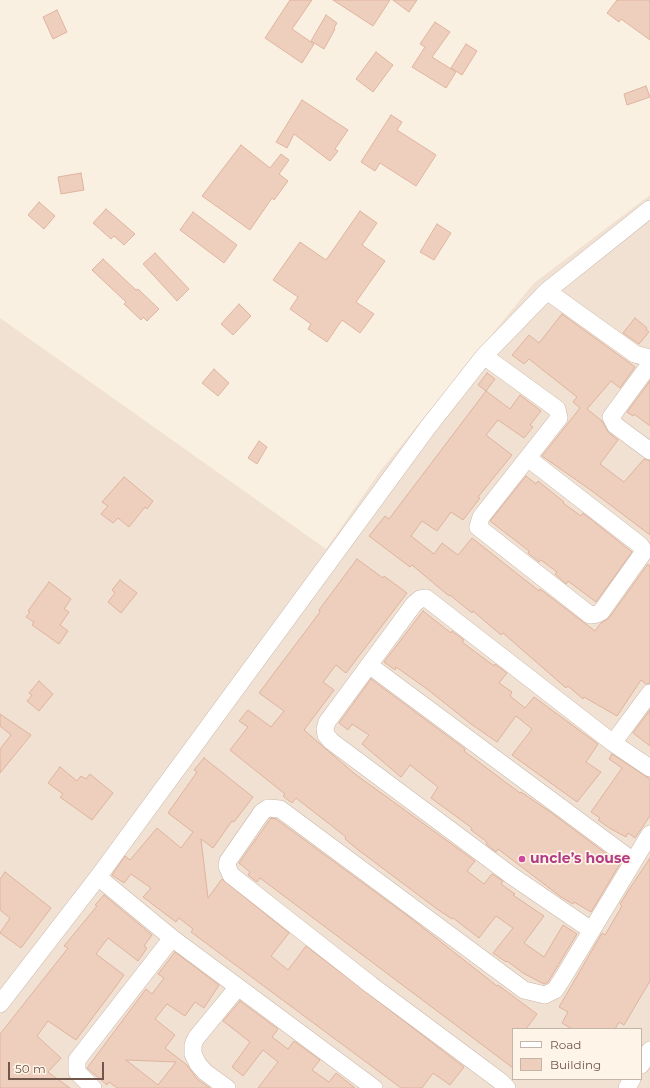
<!DOCTYPE html>
<meta charset="utf-8">
<style>
body{margin:0}
#map{position:relative;width:650px;height:1088px;overflow:hidden;background:#faf0e2;font-family:Montserrat,sans-serif}
canvas{display:block}
.legend{position:absolute;left:512px;top:1028px;width:130px;height:52px;box-sizing:border-box;background:#fef4e8;border:1px solid #c5b5a9;margin:0;padding:5px 7px;list-style:none;font-size:12px;color:#70564b}
.legend li{display:flex;align-items:center;gap:8px;height:20px}
.legend b{width:20px;border:1px solid #c5b5a9}
.scale{position:absolute;left:8px;top:1062px;width:96px;height:18px;box-sizing:border-box;border:2px solid #70564b;border-top:0;padding-left:5px;font-size:12px;line-height:14px;white-space:nowrap;color:#70564b;-webkit-text-stroke:3px #fef4e8;paint-order:stroke}
</style>
<div id="map">
<canvas width="650" height="1088"></canvas>
<ul class="legend">
<li><b style="height:5px;background:#fff"></b>Road</li>
<li><b style="height:11px;background:#eecebc"></b>Building</li>
</ul>
<div class="scale">50 m</div>
</div>
<script>
const g = document.querySelector('canvas').getContext('2d');
g.lineJoin = 'round';
function fillPath(path, color) { g.fillStyle = color; g.fill(path, 'evenodd'); }
const poly = rows => new Path2D(rows.map(r => 'M' + r).join(''));
function strokePath(path, color, width, dash) { g.strokeStyle = color; g.lineWidth = width; g.lineCap = dash ? 'butt' : 'round'; g.setLineDash(dash || []); g.stroke(path); }
function label(font, color, halo, rows, align = 'center') {
  g.font = font + ' Montserrat,sans-serif'; g.lineWidth = 3.5; g.setLineDash([]); g.textBaseline = 'middle'; g.strokeStyle = halo; g.fillStyle = color; for (const [text, x, y, turn = 0] of rows) {
    g.save(); g.translate(x, y); g.rotate((+turn || 0) * Math.PI / 180); g.textAlign = isNaN(turn) ? turn : align; if (halo) g.strokeText(text, 0, 0); g.fillText(text, 0, 0); g.restore();
  }
}
fillPath(poly([
 [650,195,650,1088,0,1088,0,318,326,549,381,470,534,283],
 [513,1029,641,1029,641,1079,513,1079]
]), '#f1e1d2');
const building = poly([
 [290,0,312,0,292,29,314,44,302,63,265,38,290,0],
 [333,0,390,0,373,26,333,0],
 [393,0,417,0,409,12,393,0],
 [617,0,650,0,650,40,621,19,619,22,607,13,617,0],
 [57,10,67,32,53,39,43,17,57,10],
 [326,15,337,23,334,28,335,29,324,49,311,41,326,15],
 [435,22,450,32,432,57,456,72,446,88,412,67,425,47,420,44,435,22],
 [466,44,477,51,462,75,451,68,466,44],
 [376,52,393,65,373,92,356,79,376,52],
 [646,86,650,97,627,105,624,94,646,86],
 [302,100,348,130,335,149,338,151,330,161,294,134,287,148,276,142,302,100],
 [391,115,402,122,397,130,436,155,416,186,380,163,375,171,361,162,391,115],
 [241,145,270,168,281,154,289,160,279,174,288,181,274,200,272,198,250,230,202,196,241,145],
 [81,173,84,190,61,194,58,177,81,173],
 [39,202,55,216,44,229,28,215,39,202],
 [106,209,135,234,124,245,114,236,111,239,93,223,106,209],
 [360,211,377,223,362,245,385,261,356,302,374,314,360,333,342,320,327,342,308,329,311,324,290,309,298,297,273,280,300,242,326,260,360,211],
 [193,212,237,245,224,263,180,230,193,212],
 [437,224,451,233,434,260,420,252,437,224],
 [155,253,189,289,177,301,143,264,155,253],
 [103,259,136,290,138,289,159,309,147,321,143,317,141,320,124,304,126,302,92,270,103,259],
 [239,304,251,316,233,335,221,324,239,304],
 [562,314,635,367,620,388,611,381,587,409,602,421,609,433,618,440,600,464,624,482,644,459,650,461,650,535,592,491,542,456,580,408,573,402,577,397,529,359,524,364,512,355,529,335,539,343,562,314],
 [635,318,647,328,646,330,649,332,639,344,623,333,635,318],
 [214,369,229,383,218,396,202,383,214,369],
 [487,373,495,379,486,391,478,385,487,373],
 [650,381,650,426,634,414,633,416,627,412,650,381],
 [486,391,510,409,520,395,541,411,530,425,533,427,524,438,498,420,486,435,512,455,478,497,480,498,463,520,451,512,437,531,422,521,411,536,434,554,442,543,458,555,472,538,539,591,540,589,595,631,601,623,609,618,648,564,650,566,650,683,646,684,641,680,617,716,584,697,583,699,568,686,566,688,503,633,501,635,473,611,472,613,450,595,449,596,412,565,410,567,369,536,385,516,389,519,486,391],
 [259,441,267,447,257,464,248,458,259,441],
 [526,476,536,484,538,481,564,502,563,503,581,516,583,513,632,552,596,602,568,581,566,584,555,574,557,572,541,560,539,562,528,553,529,551,490,521,526,476],
 [124,477,153,501,147,509,145,507,129,527,118,518,113,523,101,514,108,506,102,502,124,477],
 [357,559,383,578,384,576,407,593,346,673,336,665,323,682,334,690,304,730,355,774,475,861,467,871,484,884,492,874,503,881,501,884,515,894,513,895,544,916,524,943,544,957,563,925,577,934,548,982,544,984,523,973,507,961,506,962,493,953,513,928,496,916,479,938,453,918,452,919,437,909,357,849,345,839,346,837,296,798,292,803,283,796,285,794,230,750,248,727,239,721,248,710,271,727,284,711,259,693,320,612,319,610,357,559],
 [120,580,137,593,121,613,108,602,115,593,112,590,120,580],
 [49,582,71,599,64,609,69,612,60,625,68,631,59,644,32,625,34,622,26,617,30,612,28,611,49,582],
 [423,611,451,633,452,631,464,640,462,642,494,666,495,664,507,673,499,683,512,692,510,696,525,708,534,697,598,744,586,762,601,772,577,802,512,755,532,729,516,716,497,742,471,724,427,689,396,667,395,670,384,662,423,611],
 [371,679,465,749,464,751,520,793,521,792,549,811,620,864,591,912,574,902,573,904,561,897,498,849,496,852,486,844,487,842,471,830,472,828,431,798,438,787,410,765,401,777,362,744,369,735,352,724,348,730,339,723,371,679],
 [39,681,53,694,39,711,27,701,32,695,29,693,39,681],
 [650,710,650,746,633,733,650,710],
 [0,714,31,735,0,773,0,749,11,735,0,726,0,714],
 [612,754,650,779,650,816,635,838,628,833,626,837,611,829,598,820,600,818,591,812,622,768,609,759,612,754],
 [204,758,253,797,234,822,232,821,213,848,201,839,208,898,222,879,289,933,271,956,288,970,306,946,464,1067,450,1085,433,1073,422,1088,401,1088,191,932,193,929,179,918,176,922,143,897,151,888,131,874,124,883,112,875,125,856,130,860,157,828,181,848,193,832,168,813,197,772,194,770,204,758],
 [60,767,77,781,81,776,86,779,90,774,113,793,92,820,60,797,63,794,48,783,60,767],
 [271,818,276,819,408,916,497,986,498,985,537,1014,526,1029,513,1029,513,1068,260,878,257,882,248,875,250,872,239,863,271,818],
 [650,858,650,981,624,1025,619,1022,615,1029,572,1029,562,1023,568,1012,559,1007,602,933,605,935,622,906,620,904,630,888,650,858],
 [5,872,51,908,21,948,0,933,10,918,0,910,0,879,5,872],
 [104,895,152,935,144,946,147,948,138,961,108,938,96,954,124,975,114,989,76,1040,48,1021,37,1036,61,1058,48,1072,70,1088,0,1088,0,1034,68,948,64,946,97,906,95,905,104,895],
 [175,952,219,985,204,1008,195,1002,185,1016,167,1004,155,1019,175,1035,165,1048,187,1065,197,1079,210,1088,117,1088,109,1082,107,1085,87,1068,146,989,152,994,164,978,158,974,175,952],
 [126,1060,176,1062,158,1085,126,1060],
 [240,1001,278,1029,272,1037,288,1049,294,1041,320,1060,312,1070,329,1082,336,1073,355,1088,258,1088,278,1062,263,1050,243,1076,232,1067,250,1042,223,1021,240,1001]
]);
fillPath(building, '#eecebc');
strokePath(building, '#dfb49e', 1);
const minor = poly([
 [547,291,635,354,650,358],
 [484,356,557,409,559,418,481,517,478,527,590,615,597,614,601,612,643,553,642,548,640,545,529,459],
 [650,364,611,417,615,425,650,451],
 [369,665,633,861],
 [613,743,650,693],
 [98,877,172,938,374,1088],
 [591,930,512,876,331,741,326,735,325,729,327,722,414,604,420,599,426,598,613,743,650,768],
 [0,1004,98,877,428,427,484,356,547,291,650,209],
 [641,1065,650,1050],
 [93,1088,77,1072,77,1060,172,938],
 [227,1088,205,1072,198,1064,193,1054,193,1045,196,1038,238,987],
 [507,1088,500,1081,371,985,231,875,227,866,228,861,262,812,268,808,280,809,524,990,545,995,555,990,561,981,650,834],
 [627,1088,632,1079]
]);
strokePath(minor, '#cab7aa', 18);
strokePath(minor, '#fff', 17);
for (const [x, y, r, color] of [
 [522,859,4,"#d1479c"]
]) { const dot = new Path2D(); dot.arc(x, y, r, 0, 2 * Math.PI); g.fillStyle = color; g.fill(dot); strokePath(dot, '#fef4e8', 1.5); }
label('bold 14px', '#b23c85', '#fef4e8', [
 ["uncle’s house",530,859]
], 'left');
</script>
